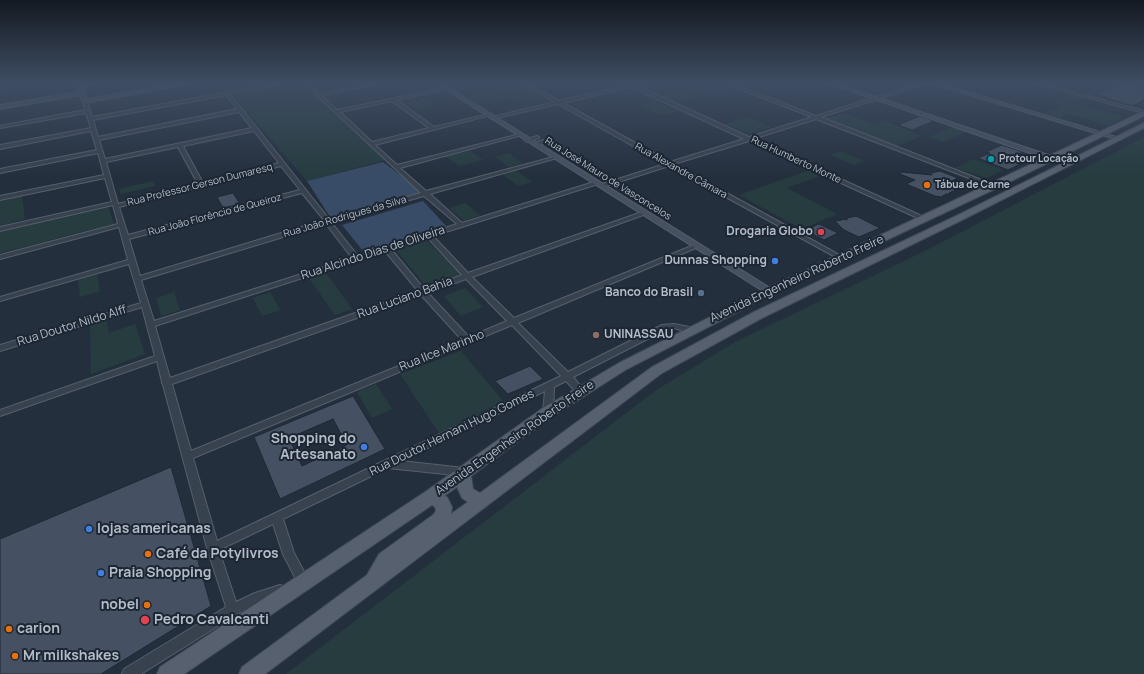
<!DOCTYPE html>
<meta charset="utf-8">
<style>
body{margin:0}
canvas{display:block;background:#242f3e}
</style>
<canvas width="1144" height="674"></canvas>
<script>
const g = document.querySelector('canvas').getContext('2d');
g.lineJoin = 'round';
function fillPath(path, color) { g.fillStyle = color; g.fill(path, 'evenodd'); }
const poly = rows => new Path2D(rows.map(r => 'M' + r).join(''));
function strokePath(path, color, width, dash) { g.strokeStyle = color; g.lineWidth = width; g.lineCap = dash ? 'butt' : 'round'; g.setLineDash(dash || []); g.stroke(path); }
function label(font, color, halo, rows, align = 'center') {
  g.font = font + ' Manrope,sans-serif'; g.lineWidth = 4; g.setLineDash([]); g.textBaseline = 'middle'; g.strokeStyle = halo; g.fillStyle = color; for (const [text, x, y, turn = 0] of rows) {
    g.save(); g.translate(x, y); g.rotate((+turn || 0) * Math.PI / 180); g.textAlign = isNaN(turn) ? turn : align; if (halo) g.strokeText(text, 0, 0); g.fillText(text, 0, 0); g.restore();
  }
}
fillPath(poly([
 [0,82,58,82,0,91],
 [212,82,282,82,221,93],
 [303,82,389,159,307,181,232,94],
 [336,82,344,88,323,93,315,87],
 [714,82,732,88,677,103,661,95],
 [522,84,550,101,525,107,511,98,481,105,467,96],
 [1070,93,1082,96,1071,102,1124,117,1108,126,1067,114,1061,118,1043,113,1063,106,1052,101],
 [427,99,438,105,417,110,406,103],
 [655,100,676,111,661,115,640,105],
 [844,113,873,124,885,121,922,136,897,146,827,118],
 [748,117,771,127,748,134,725,124],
 [953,127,966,132,943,142,929,137],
 [1144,137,1144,674,286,674,655,391,735,342,927,250],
 [469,150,483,160,459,166,445,156],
 [839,151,864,161,854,165,831,155],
 [508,153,523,163,509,167,495,157],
 [973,159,1004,170,986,178,955,168],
 [809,170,820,176,787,188,837,214,802,229,739,195],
 [517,171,532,182,518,186,503,175],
 [153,181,155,186,121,194,119,189],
 [22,196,25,219,0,226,0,201],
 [465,203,480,215,464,221,449,208],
 [108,206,114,224,0,253,0,232],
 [426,240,461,274,425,285,396,250],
 [326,273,352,309,335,315,309,278],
 [97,274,100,291,80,297,78,280],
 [465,288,483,307,461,316,444,296],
 [174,292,180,310,161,316,156,298],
 [270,292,280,310,262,316,253,298],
 [106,318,109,333,135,324,145,354,91,374,90,324],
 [461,351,503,401,439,433,400,374],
 [376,384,392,409,372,418,357,392]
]), '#263c3f');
fillPath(poly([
 [383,162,424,193,332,220,307,181],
 [423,201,446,226,364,252,342,225]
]), '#394c67');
const building = poly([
 [1125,82,1144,87,1144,100,1133,106,1110,99,1097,93,1125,82],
 [920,116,934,121,912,130,898,125,920,116],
 [1002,145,1023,152,1015,156,1028,160,1008,170,978,158,990,153,986,152,1002,145],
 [940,171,958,178,947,183,960,188,949,193,950,194,946,194,941,197,935,196,906,184,915,180,900,174,901,172,932,175,931,173,940,171],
 [233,193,240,204,223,208,217,197,233,193],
 [856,216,880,228,859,237,844,230,835,221,842,220,842,219,847,220,847,218,856,216],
 [819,224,838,233,824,240,805,230,819,224],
 [530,366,543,379,508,394,495,381,530,366],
 [353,396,385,449,280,499,254,437,353,396],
 [333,419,347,445,302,466,289,438,333,419],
 [171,467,211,606,101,674,0,674,0,539,171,467]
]);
fillPath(building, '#455162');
strokePath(building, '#1f2835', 1);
const street = poly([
 [284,82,290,82,230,94,329,219,421,193,303,82,307,82,320,94,379,82,385,82,322,96,337,110,449,87,449,88,447,89,397,100,434,127,489,114,491,115,375,145,397,165,520,134,522,135,400,168,426,191,557,156,557,158,430,194,462,223,594,182,598,182,598,184,433,236,468,273,642,212,646,212,646,214,472,277,514,318,694,245,698,245,698,247,518,323,568,372,662,325,674,324,694,328,695,330,691,333,674,328,667,329,573,377,583,389,584,391,583,393,577,393,566,381,554,387,553,412,551,414,548,415,545,414,543,412,545,391,401,461,464,468,468,469,469,472,468,475,464,476,388,468,283,519,294,553,310,583,308,587,304,589,300,587,283,554,273,524,219,550,236,602,255,593,280,585,284,587,286,591,284,595,258,604,237,614,141,674,122,674,124,669,226,607,207,548,163,385,162,383,162,382,157,361,0,416,0,410,155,356,142,307,0,351,0,345,141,303,129,264,0,301,0,297,128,260,119,227,0,259,0,255,118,224,113,205,0,231,0,227,112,202,105,178,0,200,0,196,104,175,98,153,0,173,0,169,97,150,91,131,0,149,0,145,91,128,86,113,0,128,0,126,85,110,83,101,85,100,87,101,92,117,284,82],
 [226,95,237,109,98,137,93,120,226,95],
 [392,101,429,128,372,142,340,112,392,101],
 [239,112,252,128,105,159,99,140,239,112],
 [254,131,279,163,203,183,183,146,254,131],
 [178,147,198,184,118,204,106,162,178,147],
 [281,166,300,190,128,235,119,207,281,166],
 [302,193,324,220,140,276,129,239,302,193],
 [424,196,457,224,358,256,331,222,424,196],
 [326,224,352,258,154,321,141,280,326,224],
 [428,238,462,275,424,289,391,249,428,238],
 [385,251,418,291,170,378,155,326,385,251],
 [466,279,507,321,469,337,428,293,466,279],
 [421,295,462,340,191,451,172,384,421,295],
 [512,325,561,376,217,541,193,458,512,325],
 [520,82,524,82,559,101,628,85,623,82,632,84,647,82,646,83,636,85,749,137,812,117,724,83,723,82,728,82,816,116,924,82,929,82,928,83,821,117,997,186,992,187,816,119,753,139,926,218,926,220,922,220,749,141,674,164,843,257,843,259,841,260,669,166,603,187,599,187,599,185,665,164,558,104,492,119,492,117,555,102,520,82],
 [631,87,744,139,670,162,563,103,631,87],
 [1031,82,1036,82,1144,111,1144,113,1031,82],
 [1133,82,1144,83,1144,85,1134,83,1133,82],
 [537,136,539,137,539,138,527,142,524,140,537,136],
 [543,140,546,142,545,143,535,146,532,144,543,140]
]);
const secondary = poly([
 [92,82,104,82,83,86,87,99,187,82,197,82,85,103,82,101,80,95,0,109,0,105,79,92,78,84,92,82],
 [434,82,440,82,775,291,770,294,766,293,434,82],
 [825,82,832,82,1054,157,1053,159,1047,159,825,82],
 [927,82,935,82,1120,138,1115,139,927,82]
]);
const primary = poly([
 [1144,111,1144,116,997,188,774,293,627,369,553,416,471,476,473,489,480,493,652,367,754,312,956,216,1144,123,1144,128,962,220,762,318,662,373,265,674,239,674,242,667,367,575,379,554,433,515,436,511,435,507,432,505,184,674,157,674,160,667,425,492,543,408,619,363,766,289,1144,111],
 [457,487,462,498,468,502,451,514,452,507,447,497,444,496,457,487]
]);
strokePath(street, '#565f6c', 2);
strokePath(secondary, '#565f6c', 2);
strokePath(primary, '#414a57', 2);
fillPath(street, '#38414e');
fillPath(secondary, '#465061');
fillPath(primary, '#56606e');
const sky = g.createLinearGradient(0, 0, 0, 176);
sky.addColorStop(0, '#141a22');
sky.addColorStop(0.47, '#3f4d63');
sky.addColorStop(1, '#3f4d6300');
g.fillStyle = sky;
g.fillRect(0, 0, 1144, 176);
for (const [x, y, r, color] of [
 [991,159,4,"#0f9aa8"],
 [927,185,4,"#e8710a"],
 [821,232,4,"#e0444e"],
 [775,261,4,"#3f7fe0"],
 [701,293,4,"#5c6f8a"],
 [596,335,4,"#8d6e63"],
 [364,447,4,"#3f7fe0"],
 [89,529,4,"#3f7fe0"],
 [148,554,4,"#e8710a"],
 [101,573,4,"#3f7fe0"],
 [147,605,4,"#e8710a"],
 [145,620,5,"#e0444e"],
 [9,629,4,"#e8710a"],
 [15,656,4,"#e8710a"]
]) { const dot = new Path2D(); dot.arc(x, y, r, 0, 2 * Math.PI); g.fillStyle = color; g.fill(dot); strokePath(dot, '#1d2633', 1.5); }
label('bold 10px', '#b4bcc9', '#1d2633', [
 ["Protour Locação",999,159],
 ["Tábua de Carne",935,185]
], 'left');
label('10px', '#b4bcc9', '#1d2633', [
 ["Rua Humberto Monte",796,160,25],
 ["Rua Alexandre Câmara",681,171,29],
 ["Rua José Mauro de Vasconcelos",608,179,32],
 ["Rua Professor Gerson Dumaresq",200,185,-14],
 ["Rua João Florêncio de Queiroz",215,215,-15],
 ["Rua João Rodrigues da Silva",345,217,-16]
]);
label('bold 12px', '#b4bcc9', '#1d2633', [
 ["Drogaria Globo",813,232],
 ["Dunnas Shopping",767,261],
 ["Banco do Brasil",693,293],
 ["UNINASSAU",604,335,"left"]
], 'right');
label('12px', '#b4bcc9', '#1d2633', [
 ["Rua Alcindo Dias de Oliveira",373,253,-18],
 ["Avenida Engenheiro Roberto Freire",797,279,-25],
 ["Rua Luciano Bahia",405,298,-20],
 ["Rua Doutor Nildo Alff",72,326,-17],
 ["Rua Ilce Marinho",442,351,-22],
 ["Rua Doutor Hernani Hugo Gomes",452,433,-26],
 ["Avenida Engenheiro Roberto Freire",515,438,-35]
]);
label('bold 14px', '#b4bcc9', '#1d2633', [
 ["Shopping do",356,439,"right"],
 ["Artesanato",356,455,"right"],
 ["lojas americanas",97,529],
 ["Café da Potylivros",156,554],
 ["Praia Shopping",109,573],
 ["nobel",139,605,"right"],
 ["Pedro Cavalcanti",154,620],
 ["carion",17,629],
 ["Mr milkshakes",23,656]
], 'left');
</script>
